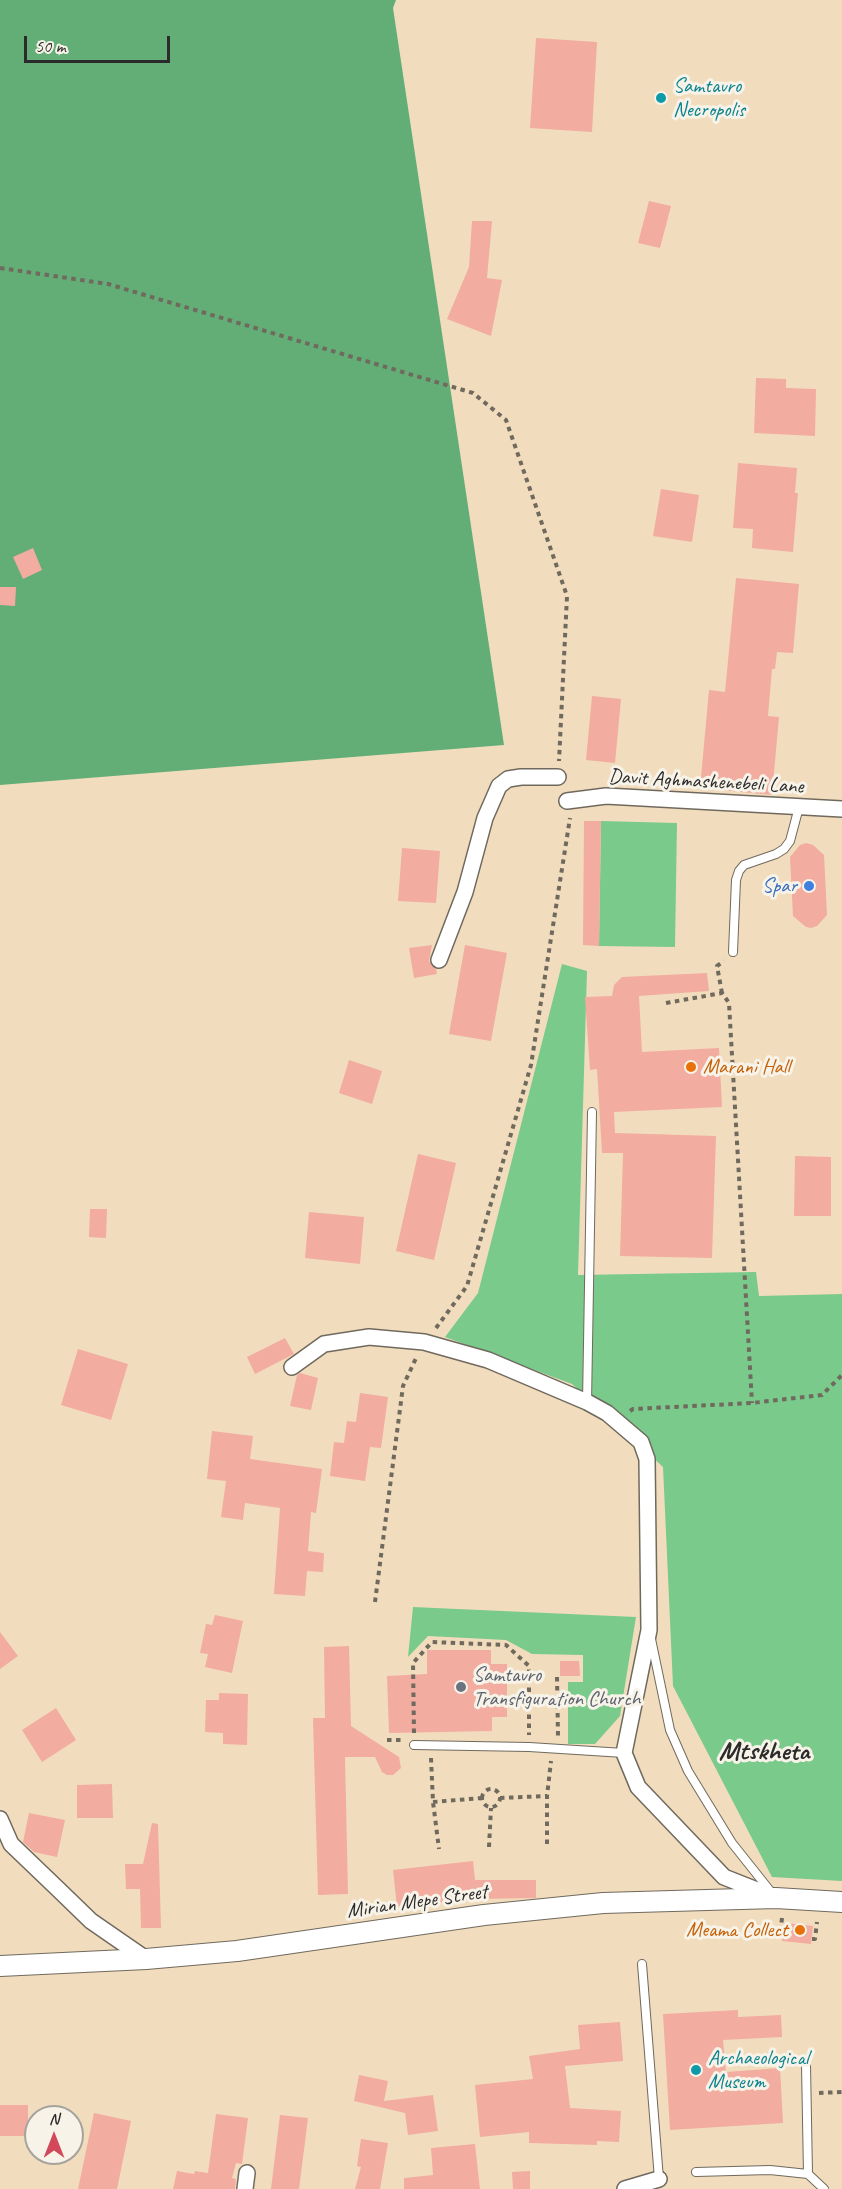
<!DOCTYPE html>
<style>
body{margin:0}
#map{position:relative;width:842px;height:2189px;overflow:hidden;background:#f1ddbd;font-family:Caveat,sans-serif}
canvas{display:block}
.north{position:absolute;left:24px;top:2105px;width:60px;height:60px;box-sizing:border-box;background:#f7f3e8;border:2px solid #a5a39c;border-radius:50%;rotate:0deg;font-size:16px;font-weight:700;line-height:24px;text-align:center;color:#2b2b2b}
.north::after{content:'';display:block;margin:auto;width:21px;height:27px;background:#d1495b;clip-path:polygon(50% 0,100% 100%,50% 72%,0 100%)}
.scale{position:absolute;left:24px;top:36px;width:146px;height:27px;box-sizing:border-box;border:3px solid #2b2b2b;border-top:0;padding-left:8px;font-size:18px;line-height:21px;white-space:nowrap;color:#2b2b2b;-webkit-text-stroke:4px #f7f3e8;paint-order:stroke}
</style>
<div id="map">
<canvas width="842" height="2189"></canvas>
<div class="north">N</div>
<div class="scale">50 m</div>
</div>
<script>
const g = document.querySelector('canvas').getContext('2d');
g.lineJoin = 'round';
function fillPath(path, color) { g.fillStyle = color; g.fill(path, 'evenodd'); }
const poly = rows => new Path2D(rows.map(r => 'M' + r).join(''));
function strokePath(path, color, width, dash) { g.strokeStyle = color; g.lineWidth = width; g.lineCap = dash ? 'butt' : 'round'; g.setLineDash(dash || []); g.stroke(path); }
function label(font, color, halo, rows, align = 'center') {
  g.font = font + ' Caveat,sans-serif'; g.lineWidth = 6; g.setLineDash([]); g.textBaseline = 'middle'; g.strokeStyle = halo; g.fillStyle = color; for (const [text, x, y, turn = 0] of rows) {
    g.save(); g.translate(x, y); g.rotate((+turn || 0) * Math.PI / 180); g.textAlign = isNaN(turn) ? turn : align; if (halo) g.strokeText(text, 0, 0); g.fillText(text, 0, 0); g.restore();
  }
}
fillPath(poly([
 [601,821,677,823,675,947,599,946],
 [562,964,587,971,578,1275,756,1272,759,1296,842,1294,842,1881,772,1877,673,1686,663,1467,572,1384,445,1337,478,1293],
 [413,1607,636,1617,620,1716,595,1744,568,1744,568,1682,583,1682,583,1655,532,1654,506,1640,428,1636,408,1657]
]), '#7aca8b');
fillPath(poly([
 [0,0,396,0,393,8,504,745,0,785]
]), '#63ae77');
fillPath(poly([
 [536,38,597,42,592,132,530,128],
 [649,201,671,206,660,248,638,243],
 [472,221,492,221,487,278,502,280,491,336,447,319,469,267],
 [756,378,786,379,786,388,816,389,815,436,754,433],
 [738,463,797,468,795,493,798,493,793,552,752,548,753,529,733,528],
 [661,489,699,495,692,542,653,536],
 [33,548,42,570,23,579,13,557],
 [736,578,799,584,793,653,777,652,775,669,772,669,768,716,779,717,772,795,700,788,709,690,725,692],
 [0,587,16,587,15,606,0,605],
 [592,696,621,699,615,763,586,760],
 [584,821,601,821,599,946,583,945],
 [806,843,813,845,824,855,827,915,817,926,811,928,806,927,793,916,790,857,800,845],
 [402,848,440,851,436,903,398,901],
 [432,945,429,961,436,969,437,974,414,978,409,948],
 [465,945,507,953,491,1041,449,1034],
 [707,973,709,991,639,996,642,1052,719,1048,722,1107,614,1112,615,1133,716,1136,712,1258,620,1256,623,1153,602,1153,597,1069,590,1070,585,997,612,996,614,985,622,977],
 [349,1060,382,1071,372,1104,339,1093],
 [418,1154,456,1163,434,1260,396,1251],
 [795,1156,831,1157,831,1216,794,1216],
 [90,1209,107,1209,106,1238,89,1237],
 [309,1212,364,1217,360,1264,305,1258],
 [285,1338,294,1354,255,1374,247,1357],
 [78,1349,128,1364,111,1420,61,1405],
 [300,1373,318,1378,311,1410,290,1406,297,1375],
 [360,1393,388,1397,381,1448,370,1447,365,1481,330,1476,334,1442,344,1443,347,1421,356,1422],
 [212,1431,253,1436,250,1459,322,1469,316,1513,311,1512,308,1551,324,1553,323,1572,307,1571,305,1596,274,1594,280,1508,245,1503,243,1520,221,1517,226,1481,207,1479],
 [215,1615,243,1621,232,1673,205,1667,208,1654,200,1653,206,1624,212,1625],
 [0,1632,18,1656,0,1669],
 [349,1646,351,1726,399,1757,401,1768,393,1775,387,1775,382,1772,375,1757,345,1757,348,1894,318,1895,313,1718,325,1718,324,1647],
 [427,1650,491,1650,491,1664,507,1664,507,1717,492,1717,492,1731,389,1733,387,1676,427,1674],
 [560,1661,579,1661,580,1676,560,1676],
 [219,1693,248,1694,247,1745,223,1744,223,1733,205,1732,206,1700,219,1700],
 [56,1708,76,1740,42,1762,22,1730],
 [112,1784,113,1818,77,1818,77,1785],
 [29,1813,65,1820,57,1857,34,1852,23,1842],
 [152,1823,158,1824,161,1928,141,1928,140,1889,126,1889,125,1864,143,1864],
 [473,1861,475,1880,536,1880,536,1898,477,1899,397,1907,393,1870],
 [784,1923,813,1926,811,1944,782,1941],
 [738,2010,738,2017,781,2015,782,2037,723,2040,726,2072,780,2068,783,2123,670,2130,663,2014],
 [620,2022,623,2061,565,2066,570,2108,621,2111,619,2142,597,2141,597,2145,529,2143,529,2132,480,2137,475,2085,533,2079,529,2056,580,2049,578,2025],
 [359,2075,388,2081,384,2101,433,2095,438,2131,408,2135,405,2113,354,2101],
 [0,2105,28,2105,28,2136,0,2136],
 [94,2113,131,2121,117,2189,78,2189],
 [216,2114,248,2118,242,2164,236,2163,232,2178,236,2179,235,2189,173,2189,177,2171,194,2174,195,2171,208,2173],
 [280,2115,308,2118,299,2189,271,2189],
 [361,2139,388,2143,380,2189,355,2189,361,2167,357,2166],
 [475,2144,480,2189,404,2189,404,2178,433,2175,431,2148],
 [530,2171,530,2189,513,2189,512,2172]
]), '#f2aca0');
const service = poly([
 [733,952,736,880,739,871,744,865,776,854,784,849,790,841,799,807],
 [587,1402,592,1112],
 [651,1639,670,1730,688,1771,732,1843,771,1892],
 [414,1745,529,1747,624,1753],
 [642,1964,659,2179],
 [806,2065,808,2174],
 [696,2172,770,2170,808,2174,824,2189]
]);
const minor = poly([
 [567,801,606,796,842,809],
 [439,960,465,892,485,818,499,786,508,779,521,777,558,777],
 [292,1367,324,1344,369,1337,424,1342,488,1360,587,1402,607,1413,641,1442,647,1459,649,1630,624,1753,638,1787,724,1877,772,1896],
 [0,1819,11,1844,59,1890,91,1921,146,1959],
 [245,2189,247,2173],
 [625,2189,659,2179]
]);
const tertiary = poly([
 [0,1966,146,1959,237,1951,484,1915,603,1903,776,1898,842,1902]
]);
strokePath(service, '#70695e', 10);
strokePath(minor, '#70695e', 18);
strokePath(tertiary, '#70695e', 22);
strokePath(poly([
 [0,268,108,284,473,393,506,420,567,596,559,761],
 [722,993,717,966,724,961],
 [666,1003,722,993,729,1003,752,1403],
 [436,1328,467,1286,531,1065,570,818],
 [630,1411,633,1409,752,1403,822,1395,842,1375],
 [375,1602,403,1386,417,1356],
 [557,1677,558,1736],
 [414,1733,413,1663,432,1642,506,1645,529,1666,529,1735],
 [387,1740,405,1740],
 [431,1758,433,1802,439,1849],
 '482 1798a9 9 0 1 1 18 0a9 9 0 1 1-18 0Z',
 [500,1798,547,1796],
 [433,1802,481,1798],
 [547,1844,547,1796,551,1761],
 [489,1847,491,1808],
 [782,1918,780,1935,783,1935],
 [812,1939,815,1939,817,1922],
 [819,2093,842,2092]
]), '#70695e', 4, [4.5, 4.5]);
strokePath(service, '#fff', 8);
strokePath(minor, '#fff', 15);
strokePath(tertiary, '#fff', 20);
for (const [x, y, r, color] of [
 [661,98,6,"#0f9aa8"],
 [809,886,6,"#3f7fe0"],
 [691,1067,6,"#e8710a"],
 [461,1687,6,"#6b7280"],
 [800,1930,6,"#e8710a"],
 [696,2070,6,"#0f9aa8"]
]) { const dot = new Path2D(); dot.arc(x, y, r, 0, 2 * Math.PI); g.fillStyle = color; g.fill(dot); strokePath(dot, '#f7f3e8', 2); }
label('21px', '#0d838f', '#f7f3e8', [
 ["Samtavro",673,86],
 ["Necropolis",673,110],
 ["Archaeological",708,2058],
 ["Museum",708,2082]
], 'left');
label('21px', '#2b2b2b', '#f7f3e8', [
 ["Davit Aghmashenebeli Lane",706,782,3],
 ["Mirian Mepe Street",417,1902,-8]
]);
label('21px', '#366cbe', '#f7f3e8', [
 ["Spar",797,886]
], 'right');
label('21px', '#c56008', '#f7f3e8', [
 ["Marani Hall",703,1067],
 ["Meama Collect",788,1930,"right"]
], 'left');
label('21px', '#5b616d', '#f7f3e8', [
 ["Samtavro",473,1675],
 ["Transfiguration Church",473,1699]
], 'left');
label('bold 27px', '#2b2b2b', '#f7f3e8', [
 ["Mtskheta",764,1752]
]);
</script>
